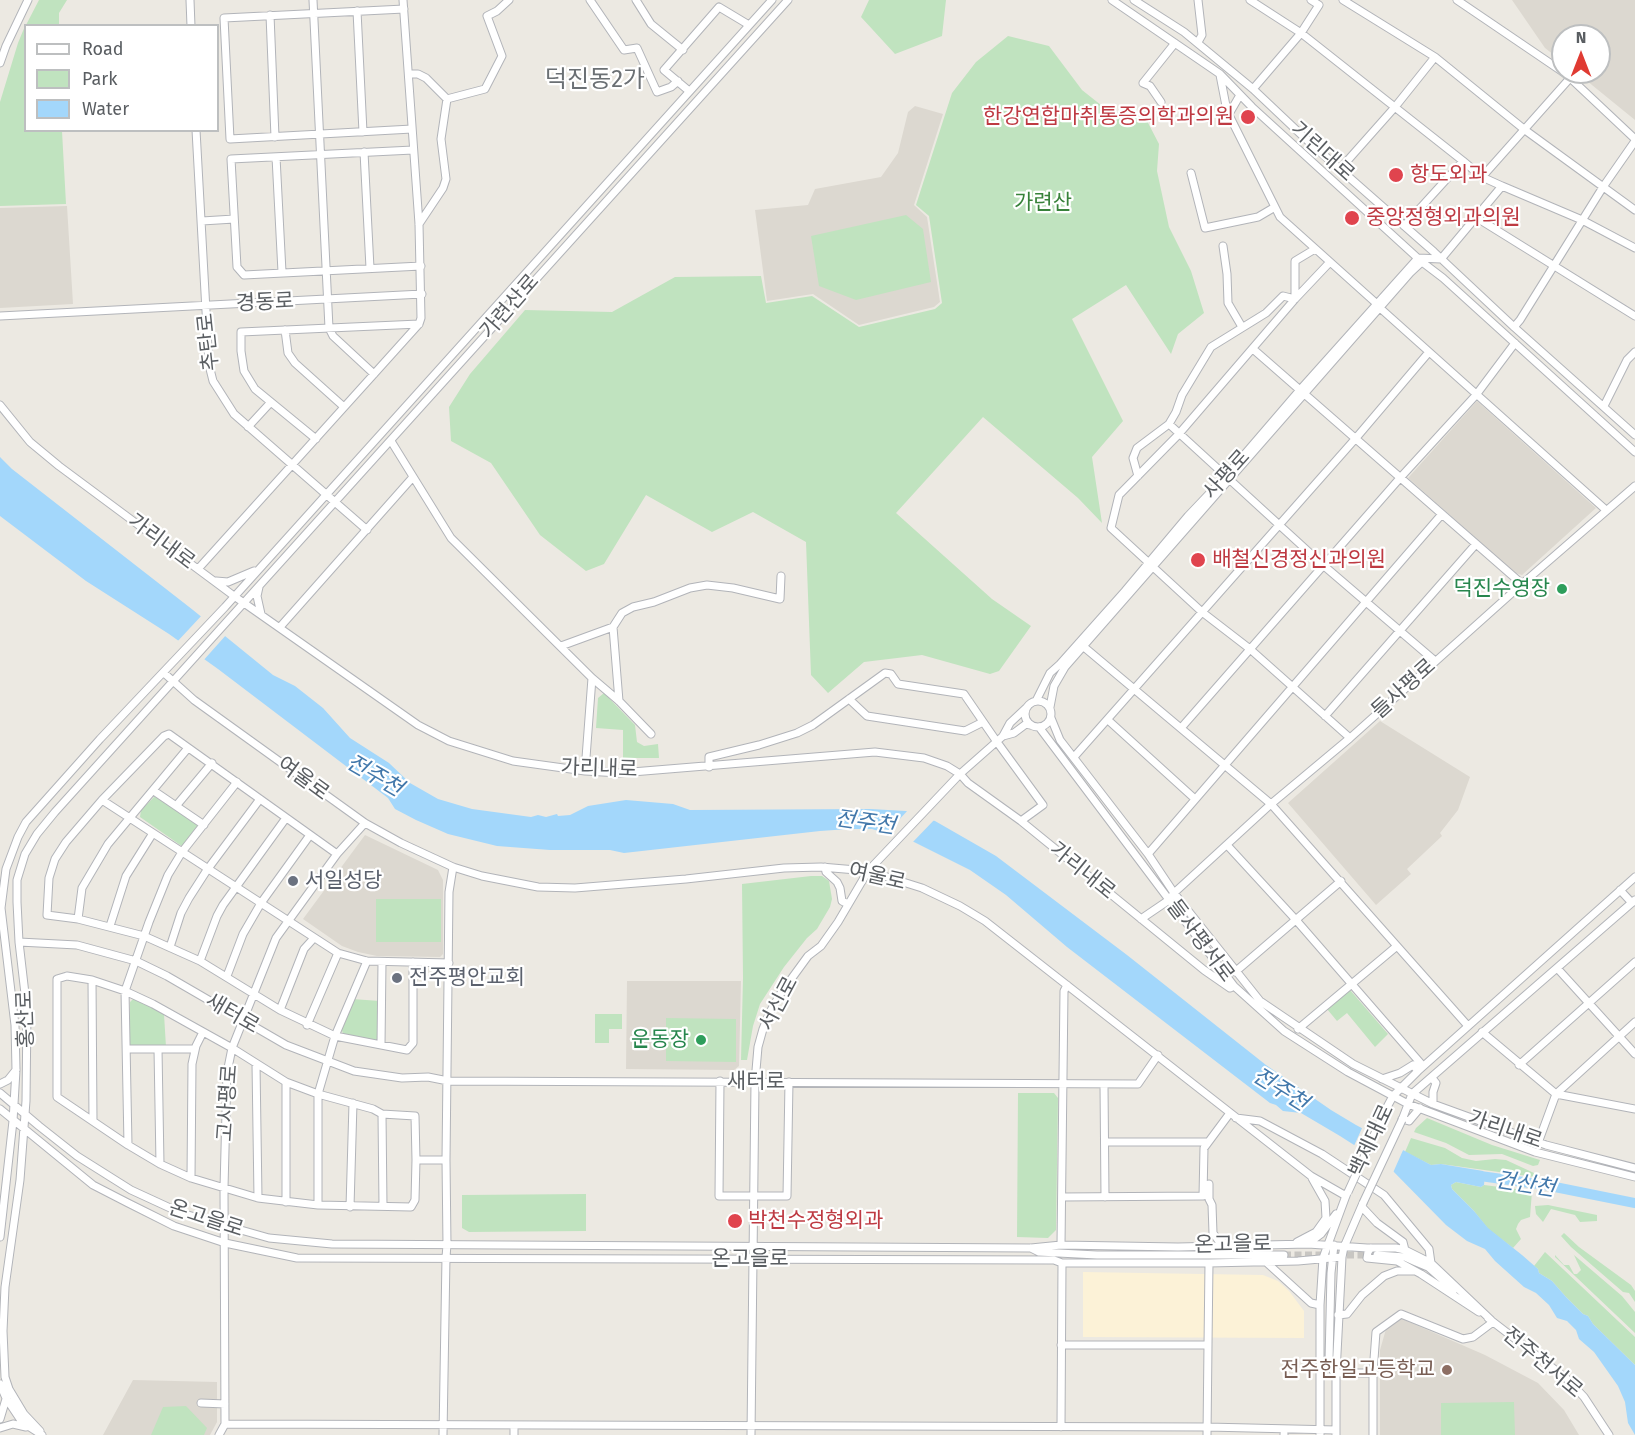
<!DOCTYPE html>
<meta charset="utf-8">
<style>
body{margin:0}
#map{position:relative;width:1635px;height:1435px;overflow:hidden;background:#ece9e2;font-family:"Fira Sans",sans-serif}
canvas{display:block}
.legend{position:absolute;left:24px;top:24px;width:195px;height:108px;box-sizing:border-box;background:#fff;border:2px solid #bdbfc0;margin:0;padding:8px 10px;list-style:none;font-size:18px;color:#5a5e62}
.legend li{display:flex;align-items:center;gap:12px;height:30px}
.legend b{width:30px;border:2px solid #bdbfc0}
.north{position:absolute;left:1551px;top:24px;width:60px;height:60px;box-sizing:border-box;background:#fff;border:2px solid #bdbfc0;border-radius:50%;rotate:0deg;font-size:16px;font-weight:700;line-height:24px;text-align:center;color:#5a5e62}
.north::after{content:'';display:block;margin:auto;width:21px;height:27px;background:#e03b33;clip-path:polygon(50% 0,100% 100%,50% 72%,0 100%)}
</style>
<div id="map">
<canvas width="1635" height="1435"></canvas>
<ul class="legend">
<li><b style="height:8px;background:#fff"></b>Road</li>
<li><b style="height:16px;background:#c0e3bf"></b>Park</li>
<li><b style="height:16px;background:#a3d7fb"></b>Water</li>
</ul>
<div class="north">N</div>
</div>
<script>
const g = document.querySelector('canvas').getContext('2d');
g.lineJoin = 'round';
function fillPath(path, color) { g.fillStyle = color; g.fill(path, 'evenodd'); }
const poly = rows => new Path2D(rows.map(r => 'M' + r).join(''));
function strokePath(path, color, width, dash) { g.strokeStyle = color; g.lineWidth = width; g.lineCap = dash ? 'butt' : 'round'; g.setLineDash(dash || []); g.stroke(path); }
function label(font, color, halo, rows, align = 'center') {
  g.font = font + ' "Fira Sans","Noto Sans KR",sans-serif'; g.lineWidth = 4.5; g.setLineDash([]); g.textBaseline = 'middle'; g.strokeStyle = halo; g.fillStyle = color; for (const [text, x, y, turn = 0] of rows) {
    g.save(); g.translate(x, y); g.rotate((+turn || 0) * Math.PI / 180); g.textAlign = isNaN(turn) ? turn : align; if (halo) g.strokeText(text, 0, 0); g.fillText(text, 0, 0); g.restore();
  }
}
fillPath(poly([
 [1083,1272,1263,1275,1278,1281,1289,1291,1304,1311,1304,1338,1083,1337]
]), '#fcf2d7');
fillPath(poly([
 [1512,0,1635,0,1635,120,1576,72,1599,72,1599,36,1563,36,1563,62,1545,48],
 [915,106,943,114,914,205,927,217,940,302,934,307,859,325,813,294,767,301,755,210,808,205,815,189,881,177,898,153,908,112],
 [67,206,73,304,0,308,0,208],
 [1477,401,1596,508,1522,575,1515,573,1408,478],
 [1380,721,1470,777,1458,810,1440,833,1442,836,1407,869,1411,874,1376,905,1288,803],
 [365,835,438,870,443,880,443,954,440,957,377,956,358,952,342,946,303,919],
 [627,981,741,981,739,1066,734,1070,626,1069],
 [1400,1318,1485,1355,1538,1383,1564,1410,1579,1435,1380,1435,1380,1350,1386,1329],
 [133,1380,217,1382,217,1422,210,1435,103,1435]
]), '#dcd8d0');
fillPath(poly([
 [39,0,67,0,59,13,59,25,26,25],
 [869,0,946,0,942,36,895,54,861,17],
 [25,26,26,130,62,131,66,204,0,206,0,102,18,43],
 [1008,36,1049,46,1082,90,1116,117,1145,117,1159,144,1157,171,1169,227,1191,271,1204,313,1178,334,1171,354,1126,285,1072,319,1123,421,1092,457,1102,523,1078,498,983,417,896,513,992,599,1031,626,999,671,990,674,922,655,864,662,828,693,811,675,806,542,753,512,712,532,646,495,604,564,586,571,540,535,491,463,451,441,449,407,470,374,525,310,612,312,675,277,761,276,766,303,812,296,859,327,935,309,942,303,929,216,916,205,952,93,976,62],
 [906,215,923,229,931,282,856,300,819,286,811,236],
 [604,693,635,725,637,742,644,746,658,744,659,758,623,758,623,730,596,728,598,698],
 [155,796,200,824,183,847,140,817,141,810],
 [811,876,822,876,829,881,832,899,830,907,817,929,807,938,784,967,760,1004,753,1026,747,1060,741,1060,743,978,742,884],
 [376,899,441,899,441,942,376,942],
 [1350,990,1388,1034,1375,1047,1347,1013,1337,1021,1327,1009],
 [135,997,164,1014,166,1047,130,1046,130,1002],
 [352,999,380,1001,380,1038,377,1042,344,1036,341,1028],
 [595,1014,622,1014,622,1029,609,1029,609,1043,595,1043],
 [666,1018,736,1019,736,1062,666,1061],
 [1018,1093,1054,1093,1058,1098,1056,1230,1048,1238,1017,1237],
 [1427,1118,1492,1145,1540,1160,1538,1165,1533,1166,1502,1154,1469,1155,1446,1143,1414,1132,1416,1128],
 [1411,1138,1445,1148,1462,1158,1476,1161,1495,1159,1506,1160,1534,1173,1535,1177,1441,1164,1431,1165,1405,1152],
 [1456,1182,1481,1187,1484,1185,1532,1191,1530,1217,1521,1220,1518,1224,1516,1229,1521,1239,1513,1248,1488,1229,1474,1211,1452,1189,1451,1185],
 [586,1194,586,1231,469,1232,462,1228,462,1195],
 [1548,1205,1597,1215,1597,1221,1580,1222,1575,1215,1551,1209,1543,1222,1536,1214,1535,1206],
 [1564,1233,1579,1247,1631,1285,1635,1291,1635,1302,1629,1293,1623,1292,1571,1247,1561,1236],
 [1560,1243,1622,1296,1635,1312,1635,1333,1555,1257,1555,1255,1564,1265,1569,1265,1574,1274,1577,1274,1581,1270,1574,1255],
 [1545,1252,1635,1337,1635,1365,1593,1324,1588,1316,1583,1314,1566,1297,1552,1281,1539,1273,1538,1269,1534,1266],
 [1514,1402,1515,1435,1441,1435,1441,1403],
 [186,1406,207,1428,204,1435,151,1435,163,1407]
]), '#c0e3bf');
fillPath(poly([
 [0,457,12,469,193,610,273,675,295,686,323,708,350,738,389,763,410,783,438,799,472,809,531,817,538,815,546,817,557,814,558,816,570,815,588,806,626,800,673,804,690,810,870,809,906,811,935,821,996,856,1127,955,1266,1065,1331,1110,1356,1125,1431,1165,1441,1164,1483,1171,1485,1174,1484,1185,1481,1187,1456,1182,1451,1185,1452,1189,1474,1211,1488,1228,1522,1255,1538,1269,1539,1273,1552,1281,1566,1297,1583,1314,1588,1316,1593,1324,1635,1365,1635,1435,1628,1423,1625,1402,1618,1386,1594,1352,1579,1339,1576,1330,1567,1321,1557,1318,1549,1305,1536,1293,1524,1287,1495,1261,1485,1249,1467,1241,1446,1225,1390,1168,1340,1136,1301,1113,1283,1111,1276,1105,1270,1103,1067,947,1006,895,970,870,914,842,872,829,849,829,820,831,624,853,610,850,550,850,497,846,448,834,416,820,395,809,388,798,218,669,169,634,86,581,0,516]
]), '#a3d7fb');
fillPath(poly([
 [203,614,227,634,202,662,176,643],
 [909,809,936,818,911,844,884,836],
 [1363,1126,1404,1148,1392,1175,1353,1148]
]), '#ece9e2');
strokePath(poly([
 [1473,1175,1545,1185,1635,1203]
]), '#a3d7fb', 10);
strokePath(poly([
 [1284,1255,1377,1255]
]), '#c8c6c2', 7, [7, 3.5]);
const minor = poly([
 [190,0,191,26],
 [313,0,329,328,333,336,374,374],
 [590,0,624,50,637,48,657,92,671,87,678,81],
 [636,0,651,24,683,50],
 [1112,0,1220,74,1252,107,1422,262,1443,278,1635,452],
 [1134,0,1184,32,1253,89,1309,142,1434,252,1514,327,1635,435],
 [1250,0,1301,33,1463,161],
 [1343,0,1435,57,1525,130,1635,210],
 [1457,0,1563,72],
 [404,9,224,18,230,139,412,129],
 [357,11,363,132],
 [270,15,275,137],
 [1198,42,1202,35,1198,0],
 [0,63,6,46,28,0],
 [409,74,418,74,426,78,447,99,485,89,502,56,487,16,497,11,509,0],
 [1220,75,1227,111,1280,217,1377,304],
 [1567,75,1635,139],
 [1253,89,1301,33,1319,5,1311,0],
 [689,91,664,70,719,7,749,25],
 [1161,102,1150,86,1143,83,1175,43],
 [1229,114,1240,95],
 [196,130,209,365,213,381,234,414,367,530],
 [413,150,231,159,237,267,244,275,421,266],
 [364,152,370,268],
 [276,157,282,272],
 [1340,169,1395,107,1435,57],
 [1191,173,1205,228,1258,217,1275,207],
 [1502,186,1582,220,1635,248],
 [1477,218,1635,316],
 [202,221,234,219],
 [419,224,443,188,446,179,441,139,447,99],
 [1404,226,1463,161,1482,177],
 [1223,246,1227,274,1228,303,1242,327],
 [1441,259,1502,186,1482,177,1571,77],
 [1380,308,1606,510],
 [0,316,422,294],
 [1514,327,1520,320,1603,187,1635,141],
 [285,330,288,353,295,363,344,407],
 [1253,349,1522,584],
 [0,405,30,442,59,466,234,596,418,725,449,741,513,761,585,771,620,773,875,752,924,758,947,766,960,774,968,783,1021,821,1204,970,1230,988,1234,986],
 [1604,406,1627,360,1635,352],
 [1169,424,1323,565,1435,661],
 [248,427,271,402],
 [316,439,255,389,244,371,241,351,241,332,419,324],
 [391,441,451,538,592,678,585,771],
 [1138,476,1133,458,1137,448,1169,424,1176,412,1182,395,1211,347,1266,313,1283,296,1295,299,1295,261,1315,249],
 [1149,563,1111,528,1119,495,1178,435,1295,299,1330,262],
 [1152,566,1202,612,1250,649,1350,738],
 [198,569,374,374,419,324,421,318,419,224,403,0],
 [216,581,228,582,254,571],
 [259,587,257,596,261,614],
 [280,627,413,477],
 [561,646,613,627],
 [1084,647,1271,804,1468,1026],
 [164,673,194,700,365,823,401,843,453,867,482,876,538,887,575,888,686,879,784,868,821,867,868,871,922,888,960,906,985,921,1311,1176,1346,1196],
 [592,678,619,701,651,734],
 [849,699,867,716,965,731,983,722],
 '1025 714a13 13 0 1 1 26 0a13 13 0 1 1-26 0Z',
 [619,701,613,627,622,613,633,607,654,602,690,588,707,585,733,588,780,599,781,576],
 [1036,701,1050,673,1060,664,1125,591,1188,516,1226,476,1299,391,1418,258,1441,259],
 [1050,707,1054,686,1065,667,1410,273,1425,259],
 [1325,716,1476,544],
 [1051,718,1060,740,1148,854,1174,893,1260,1001,1353,1064,1433,1104,1546,1145,1635,1168],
 [1108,720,1195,799],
 [1039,727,1234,986,1284,1031,1348,1072,1408,1104,1535,1152,1635,1177],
 [1181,728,1400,478,1476,395,1515,343],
 [1003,736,1014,733,1026,724,1030,725],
 [1074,757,1356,438,1429,352],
 [709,767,709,757,759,745,797,733,813,725,885,673,891,674,898,684,964,694,997,742,1043,805,1021,821],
 [154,791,204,825],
 [102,800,164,736,169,734,337,854],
 [176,806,212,763],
 [1227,845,1296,920,1423,1066],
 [1148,854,1442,514],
 [825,867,826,872,837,882,840,888,842,901,848,904],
 [1620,890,1632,903],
 [78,919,82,888,108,844,188,748],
 [1141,919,1169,900,1174,893,1271,804,1350,738,1522,584,1635,486],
 [110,926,126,876,153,833],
 [19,942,77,945,136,961,167,976,286,1045,354,1071,402,1078,428,1077,448,1081,1138,1084,1158,1055],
 [170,947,181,913,189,898,207,870,260,799],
 [200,961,217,916,223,905,286,818],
 [413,962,413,1043,407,1050,335,1036,280,1010,200,961,144,936,78,919,47,915,49,878,55,859,66,842,102,800,338,953,367,961,449,963],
 [1557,968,1635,1054],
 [1235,972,1341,881],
 [67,976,92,980,125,991,153,1004,232,1048,286,1082,318,1094,373,1109,382,1114,415,1116,416,1160,415,1200,411,1207,318,1205,258,1198,191,1178,160,1164,128,1145,57,1097,57,979,67,976],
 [227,976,243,934,261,903,310,835],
 [92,980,93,1121],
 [280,1010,304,949,314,938],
 [307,1025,338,953],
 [1298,1029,1397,946],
 [1482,1032,1556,1094,1635,1109],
 [381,1045,382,962],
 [127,1049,195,1049],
 [158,1049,160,1164],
 [256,1064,258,1198],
 [1519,1065,1635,962],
 [1432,1078,1436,1083,1433,1092,1433,1104],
 [1382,1079,1400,1073,1413,1065,1418,1071],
 [720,1081,719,1196,787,1196,789,1082],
 [0,1084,8,1080,16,1070],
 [1104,1085,1105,1197],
 [0,1093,39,1126,77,1156,131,1190,181,1213,269,1238,332,1244,1031,1248,1061,1245,1178,1247,1308,1244,1367,1248,1396,1248,1405,1250,1431,1263,1491,1320],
 [0,1109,93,1185,128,1203,174,1226,225,1243,297,1258,1054,1260,1062,1263,1209,1263,1298,1261,1342,1257],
 [1386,1109,1393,1096,1418,1071,1635,877],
 [382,1114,383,1206],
 [1236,1118,1260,1121,1322,1154,1384,1195,1429,1249,1431,1263],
 [1402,1119,1409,1121,1420,1108],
 [1402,1120,1412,1094,1635,900],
 [1105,1142,1207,1142],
 [1538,1143,1556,1094,1635,1022],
 [128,1145,125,991,149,922,168,875,182,852,237,782],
 [416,1160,446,1160],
 [191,1178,192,1064,196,1046,203,1032],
 [1209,1184,1209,1199,1212,1205,1213,1233,1218,1240,1229,1245],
 [1062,1197,1203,1196,1204,1148,1230,1113],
 [286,1202,286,1082],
 [318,1205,318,1094,335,1036,367,961],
 [350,1207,353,1103],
 [1362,1207,1377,1223,1403,1242,1405,1250],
 [0,1237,13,1121,16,1070,15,1025,1,908,6,869,18,837,26,822,100,739,225,607,772,0],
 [1297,1242,1316,1232,1326,1218,1325,1201,1312,1178],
 [1309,1243,1321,1234,1336,1214],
 [1061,1245,1064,991,1067,985],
 [1334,1245,1331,1273,1329,1361,1335,1375],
 [1031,1248,1039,1252,1097,1255,1284,1255],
 [1371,1248,1368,1252,1367,1258,1397,1261,1421,1274,1479,1312],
 [1377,1255,1405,1257,1416,1262,1428,1267,1454,1290],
 [1266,1262,1311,1303,1320,1305],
 [1338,1315,1347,1314,1362,1295,1384,1276,1397,1271,1415,1271],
 [1488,1318,1567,1379,1584,1397,1609,1435],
 [1061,1345,1208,1345,1209,1263],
 [1336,1373,1373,1373],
 [0,1384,6,1398,22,1422,42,1435],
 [9,1389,24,1414,40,1431],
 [201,1403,225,1404],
 [0,1419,9,1389,5,1377,3,1331,5,1287,20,1180,26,1101,27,1011,19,942,17,902,17,880,25,854,37,834,55,812,788,0],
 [225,1424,224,1188,227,1073,232,1048,276,938,337,854,365,823],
 [514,1426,514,1435],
 [1061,1427,1062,1263],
 [0,1428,13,1424,26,1427],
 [1284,1434,1284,1435],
 [219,1435,225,1424,1207,1427,1336,1430],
 [443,1435,446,1257,447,1245,446,1160,449,892,453,867],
 [751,1435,755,1082,758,1047,763,1029,770,1012,781,993,808,956,821,946,838,922,868,871,960,774,1003,736,1010,723,1026,708],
 [1207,1435,1208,1345],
 [1320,1435,1320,1305,1323,1258,1347,1193],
 [1336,1435,1336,1373,1342,1257,1344,1247,1363,1203],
 [1373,1435,1373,1373,1376,1332,1401,1314,1463,1339,1473,1337,1493,1322]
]);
strokePath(minor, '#b2b4b9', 9);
strokePath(minor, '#fff', 7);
const minorBridge = poly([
 [1348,1192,1386,1109],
 [1363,1203,1402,1120]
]);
strokePath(minorBridge, '#b2b4b9', 9, []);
strokePath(minorBridge, '#fff', 7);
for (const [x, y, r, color] of [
 [1248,117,8,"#e0444e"],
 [1396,175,8,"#e0444e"],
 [1352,218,8,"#e0444e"],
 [1198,560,8,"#e0444e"],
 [1562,589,6,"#2e9e5b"],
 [293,881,6,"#6b7280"],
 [397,978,6,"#6b7280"],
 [701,1040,6,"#2e9e5b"],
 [735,1221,8,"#e0444e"],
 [1447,1370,6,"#8d6e63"]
]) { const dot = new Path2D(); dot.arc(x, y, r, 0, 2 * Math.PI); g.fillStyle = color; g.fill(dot); strokePath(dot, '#fff', 2); }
label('21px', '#be3a42', '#fff', [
 ["한강연합마취통증의학과의원",1234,117,"right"],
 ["항도외과",1410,175],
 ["중앙정형외과의원",1366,218],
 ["배철신경정신과의원",1212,560],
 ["박천수정형외과",748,1221]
], 'left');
label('21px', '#5a5e62', '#fff', [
 ["기린대로",1322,152,42],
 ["경동로",265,303,-3],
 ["가련산로",510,307,-49],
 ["추탄로",209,342,-96],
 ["사평로",1227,475,-48],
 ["가리내로",161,542,37],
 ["들사평로",1404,689,-42],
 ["가리내로",599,769,2],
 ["여울로",303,779,36],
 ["가리내로",1082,871,39],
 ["여울로",877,877,13],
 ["들사평서로",1200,941,53],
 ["서신로",779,1004,-62],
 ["새터로",232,1014,30],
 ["홍산로",26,1019,-92],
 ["새터로",756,1082],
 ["고사평로",228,1103,-86],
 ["가리내로",1505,1130,19],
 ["백제대로",1372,1141,-65],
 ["온고을로",206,1219,18],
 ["온고을로",1233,1245,-1],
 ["온고을로",750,1259],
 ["전주천서로",1542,1363,40]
]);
label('21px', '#38823a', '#fff', [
 ["가련산",1043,203]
]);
label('21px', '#27864d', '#fff', [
 ["덕진수영장",1550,589],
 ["운동장",689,1040]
], 'right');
label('21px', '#5b616d', '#fff', [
 ["서일성당",305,881],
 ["전주평안교회",409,978]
], 'left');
label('21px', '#785e54', '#fff', [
 ["전주한일고등학교",1435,1370]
], 'right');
label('italic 22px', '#4278ab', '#fff', [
 ["전주천",374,776,30],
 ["전주천",865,823,8],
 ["전주천",1280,1090,32],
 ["건산천",1525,1185,9]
]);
label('24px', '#6b7074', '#fff', [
 ["덕진동2가",595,80]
]);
</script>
